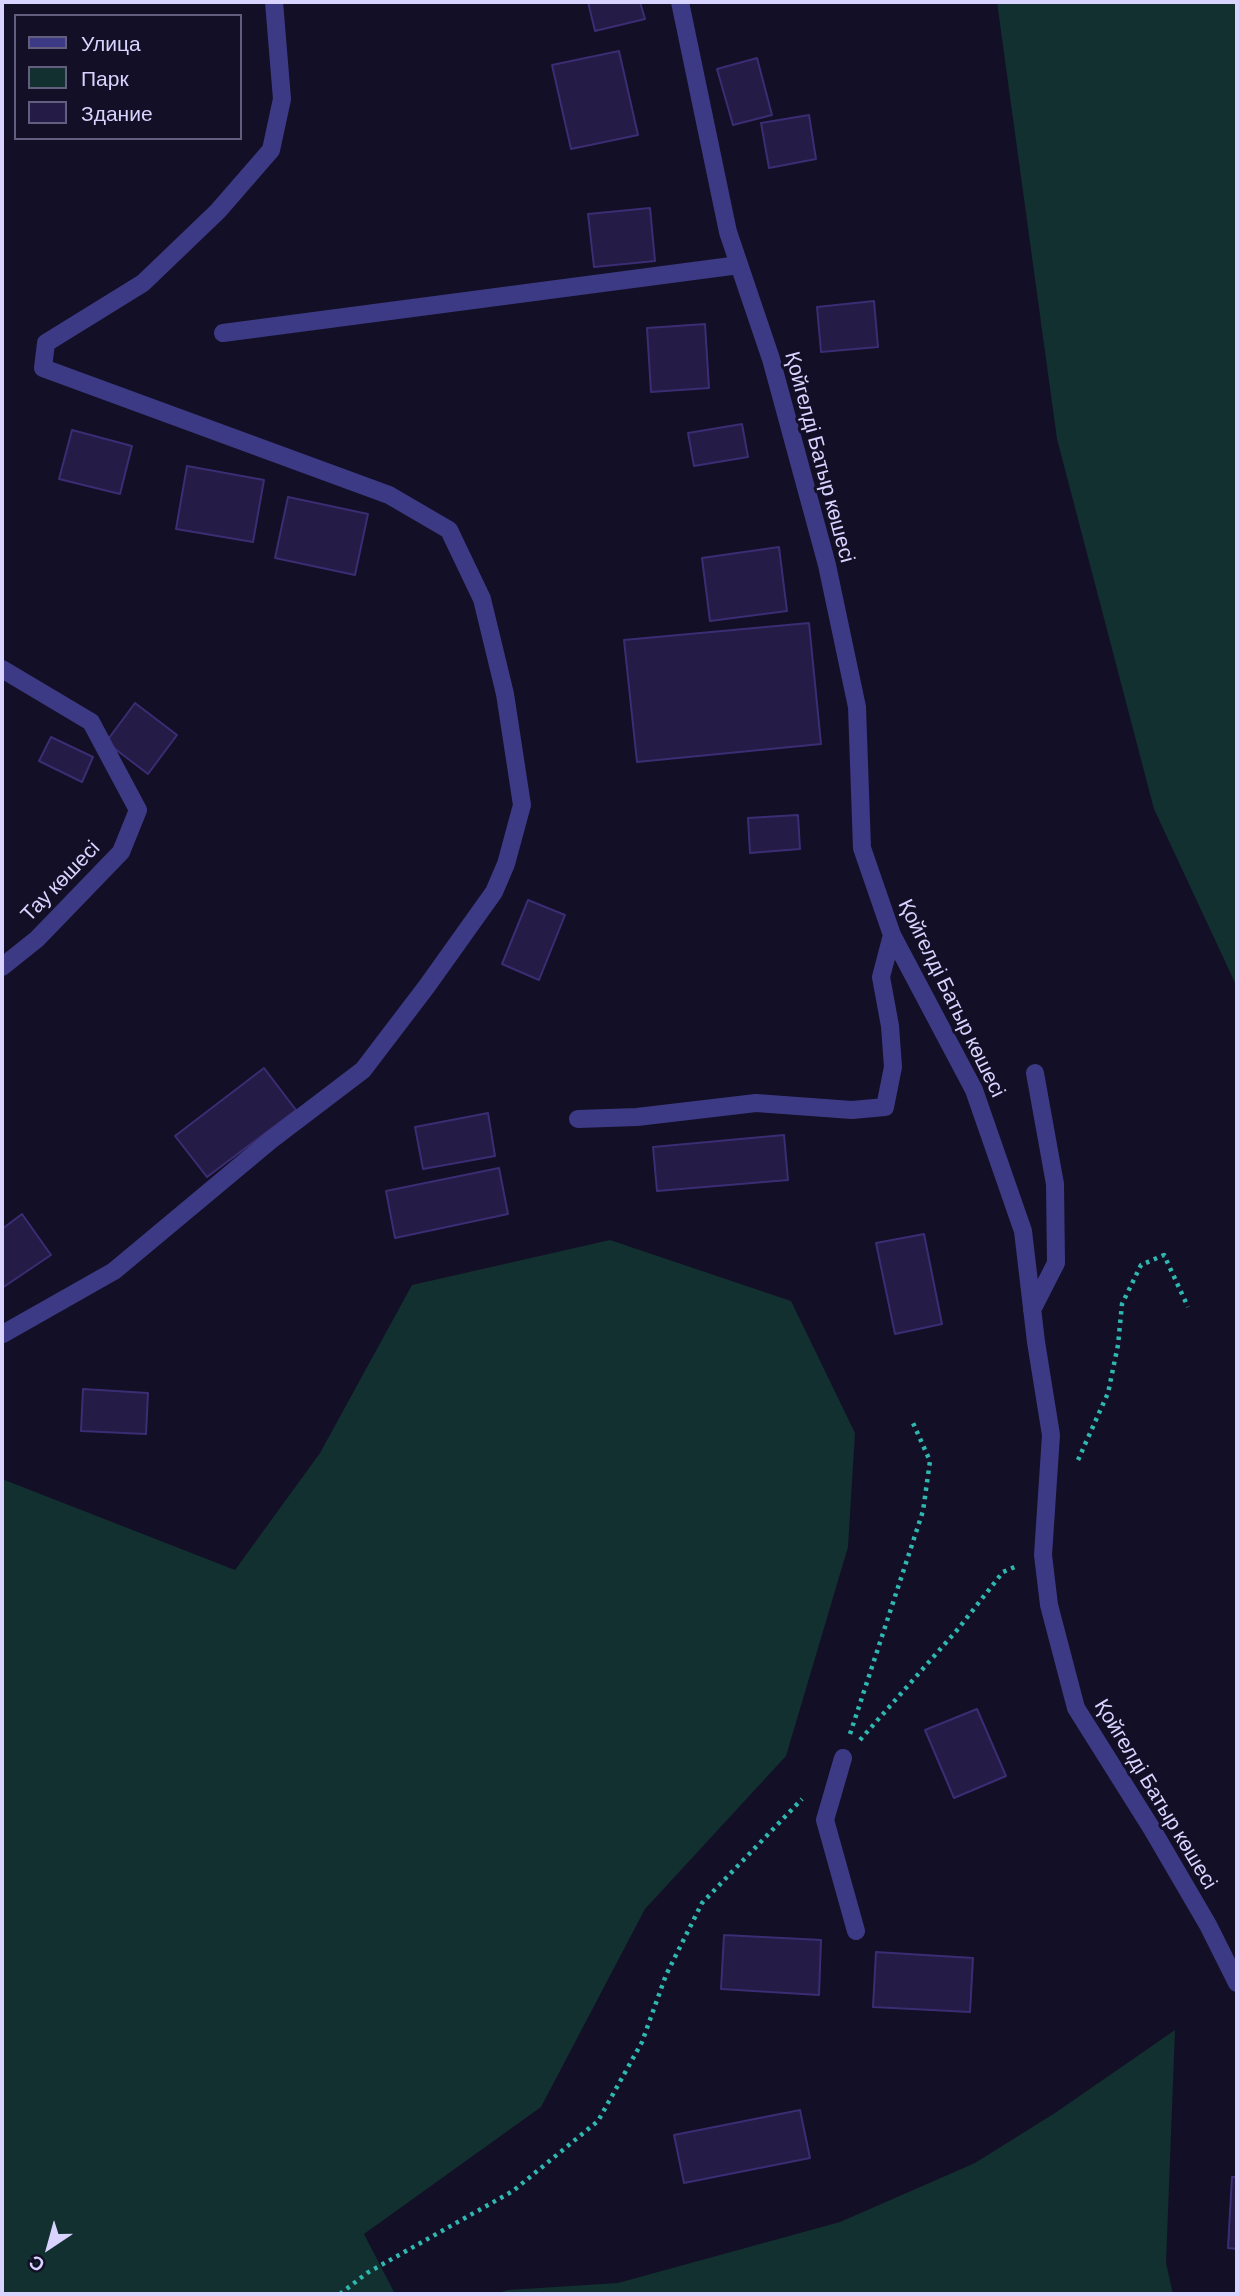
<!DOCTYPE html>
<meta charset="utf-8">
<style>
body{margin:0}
#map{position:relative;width:1239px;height:2296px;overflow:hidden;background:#130f26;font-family:Barlow,sans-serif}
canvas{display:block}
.frame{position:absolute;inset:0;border:4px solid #d9d4ff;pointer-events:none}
.legend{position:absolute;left:14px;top:14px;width:228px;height:126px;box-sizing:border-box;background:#130f26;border:2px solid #625e7d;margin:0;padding:9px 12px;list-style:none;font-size:21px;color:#d9d4ff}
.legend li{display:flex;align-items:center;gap:14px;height:35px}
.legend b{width:35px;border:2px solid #625e7d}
.north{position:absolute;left:14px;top:2212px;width:70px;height:70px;-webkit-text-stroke:5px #130f26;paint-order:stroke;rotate:216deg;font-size:19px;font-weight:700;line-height:28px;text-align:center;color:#d9d4ff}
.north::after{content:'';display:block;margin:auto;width:24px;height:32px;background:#d9d4ff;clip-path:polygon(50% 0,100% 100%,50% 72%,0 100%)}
</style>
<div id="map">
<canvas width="1239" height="2296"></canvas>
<div class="frame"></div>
<ul class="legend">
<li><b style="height:9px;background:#3d3a85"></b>Улица</li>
<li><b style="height:19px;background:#12302f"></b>Парк</li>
<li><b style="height:19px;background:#241b47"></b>Здание</li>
</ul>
<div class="north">С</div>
</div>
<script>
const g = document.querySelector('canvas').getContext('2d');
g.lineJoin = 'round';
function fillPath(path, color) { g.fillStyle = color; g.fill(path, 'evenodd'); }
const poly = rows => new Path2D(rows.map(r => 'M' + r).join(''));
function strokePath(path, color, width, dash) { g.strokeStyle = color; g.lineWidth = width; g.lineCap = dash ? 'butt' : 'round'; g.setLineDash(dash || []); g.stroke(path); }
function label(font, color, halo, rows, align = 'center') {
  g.font = font + ' Barlow,sans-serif'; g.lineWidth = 6; g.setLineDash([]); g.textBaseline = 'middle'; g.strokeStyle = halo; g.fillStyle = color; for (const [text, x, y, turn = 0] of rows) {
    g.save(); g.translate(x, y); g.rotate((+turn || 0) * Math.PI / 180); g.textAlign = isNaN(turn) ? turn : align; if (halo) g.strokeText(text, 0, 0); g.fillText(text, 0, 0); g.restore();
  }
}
fillPath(poly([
 [997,2,1237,2,1237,987,1154,809,1057,439],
 [610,1240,791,1301,855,1433,848,1547,786,1756,645,1909,541,2107,364,2234,395,2294,2,2294,2,1479,235,1570,320,1453,412,1285],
 [1175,2030,1166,2263,1173,2294,494,2294,508,2290,618,2283,840,2222,975,2163,1055,2113]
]), '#12302f');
const building = poly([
 [588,2,640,2,645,19,595,31,588,2],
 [619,51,638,135,571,149,552,65,619,51],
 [757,58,772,115,733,125,717,69,757,58],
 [809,115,816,159,769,168,761,123,809,115],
 [650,208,655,261,594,267,588,214,650,208],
 [874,301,878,347,821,352,817,307,874,301],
 [705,324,709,388,651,392,647,328,705,324],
 [742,424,748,457,694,466,688,433,742,424],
 [72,430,132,446,120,494,59,479,72,430],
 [187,466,264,480,253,542,176,529,187,466],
 [288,497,368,514,355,575,275,558,288,497],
 [779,547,787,611,710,621,702,558,779,547],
 [809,623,821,744,637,762,624,640,809,623],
 [135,703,177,735,148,774,106,742,135,703],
 [51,737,93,757,82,782,39,761,51,737],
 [798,815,800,849,750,853,748,818,798,815],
 [528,900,565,915,539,980,502,964,528,900],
 [264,1068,296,1110,207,1177,175,1136,264,1068],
 [488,1113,495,1156,423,1169,415,1127,488,1113],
 [784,1135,788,1180,657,1191,653,1147,784,1135],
 [499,1168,508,1214,395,1238,386,1191,499,1168],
 [22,1214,51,1255,2,1288,2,1229,22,1214],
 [924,1234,942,1324,895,1334,876,1243,924,1234],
 [83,1389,148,1393,146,1434,81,1431,83,1389],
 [977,1709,1006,1776,954,1798,925,1730,977,1709],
 [724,1935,821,1940,819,1995,721,1989,724,1935],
 [876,1952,973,1958,970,2012,873,2007,876,1952],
 [800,2110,810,2158,684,2183,674,2135,800,2110],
 [1232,2177,1237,2177,1237,2249,1228,2248,1232,2177]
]);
fillPath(building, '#241b47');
strokePath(building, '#3b2d73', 2);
strokePath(poly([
 [1078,1460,1108,1393,1118,1345,1122,1304,1141,1265,1164,1255,1188,1307],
 [850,1734,923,1511,930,1461,913,1423],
 [860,1740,958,1629,1003,1572,1017,1566],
 [340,2294,367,2273,513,2191,598,2121,642,2042,666,1975,702,1903,802,1799]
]), '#2fb8b0', 4.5, [3.5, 5]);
strokePath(poly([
 [680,2,728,232,771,359,827,565,857,707,862,848,892,935,974,1090,1023,1231,1036,1342,1051,1435,1043,1555,1049,1605,1076,1708,1152,1829,1208,1925,1237,1983],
 [223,333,739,265],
 [2,669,91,722,138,810,121,852,37,939,2,967],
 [578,1119,637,1117,756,1103,852,1110,885,1107,893,1067,890,1026,881,977,892,935],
 [1032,1310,1056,1263,1055,1184,1035,1073],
 [3,1334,114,1271,271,1140,363,1070,427,986,494,892,506,864,522,805,505,694,482,599,449,530,389,495,43,368,46,343,143,283,218,211,271,150,282,99,274,2],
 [843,1758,825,1820,856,1931]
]), '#3d3a85', 18);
label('21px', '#d9d4ff', '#130f26', [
 ["Қойгелді Батыр көшесі",820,457,75],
 ["Тау көшесі",60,881,-46],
 ["Қойгелді Батыр көшесі",952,998,64],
 ["Қойгелді Батыр көшесі",1156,1794,59]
]);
</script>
